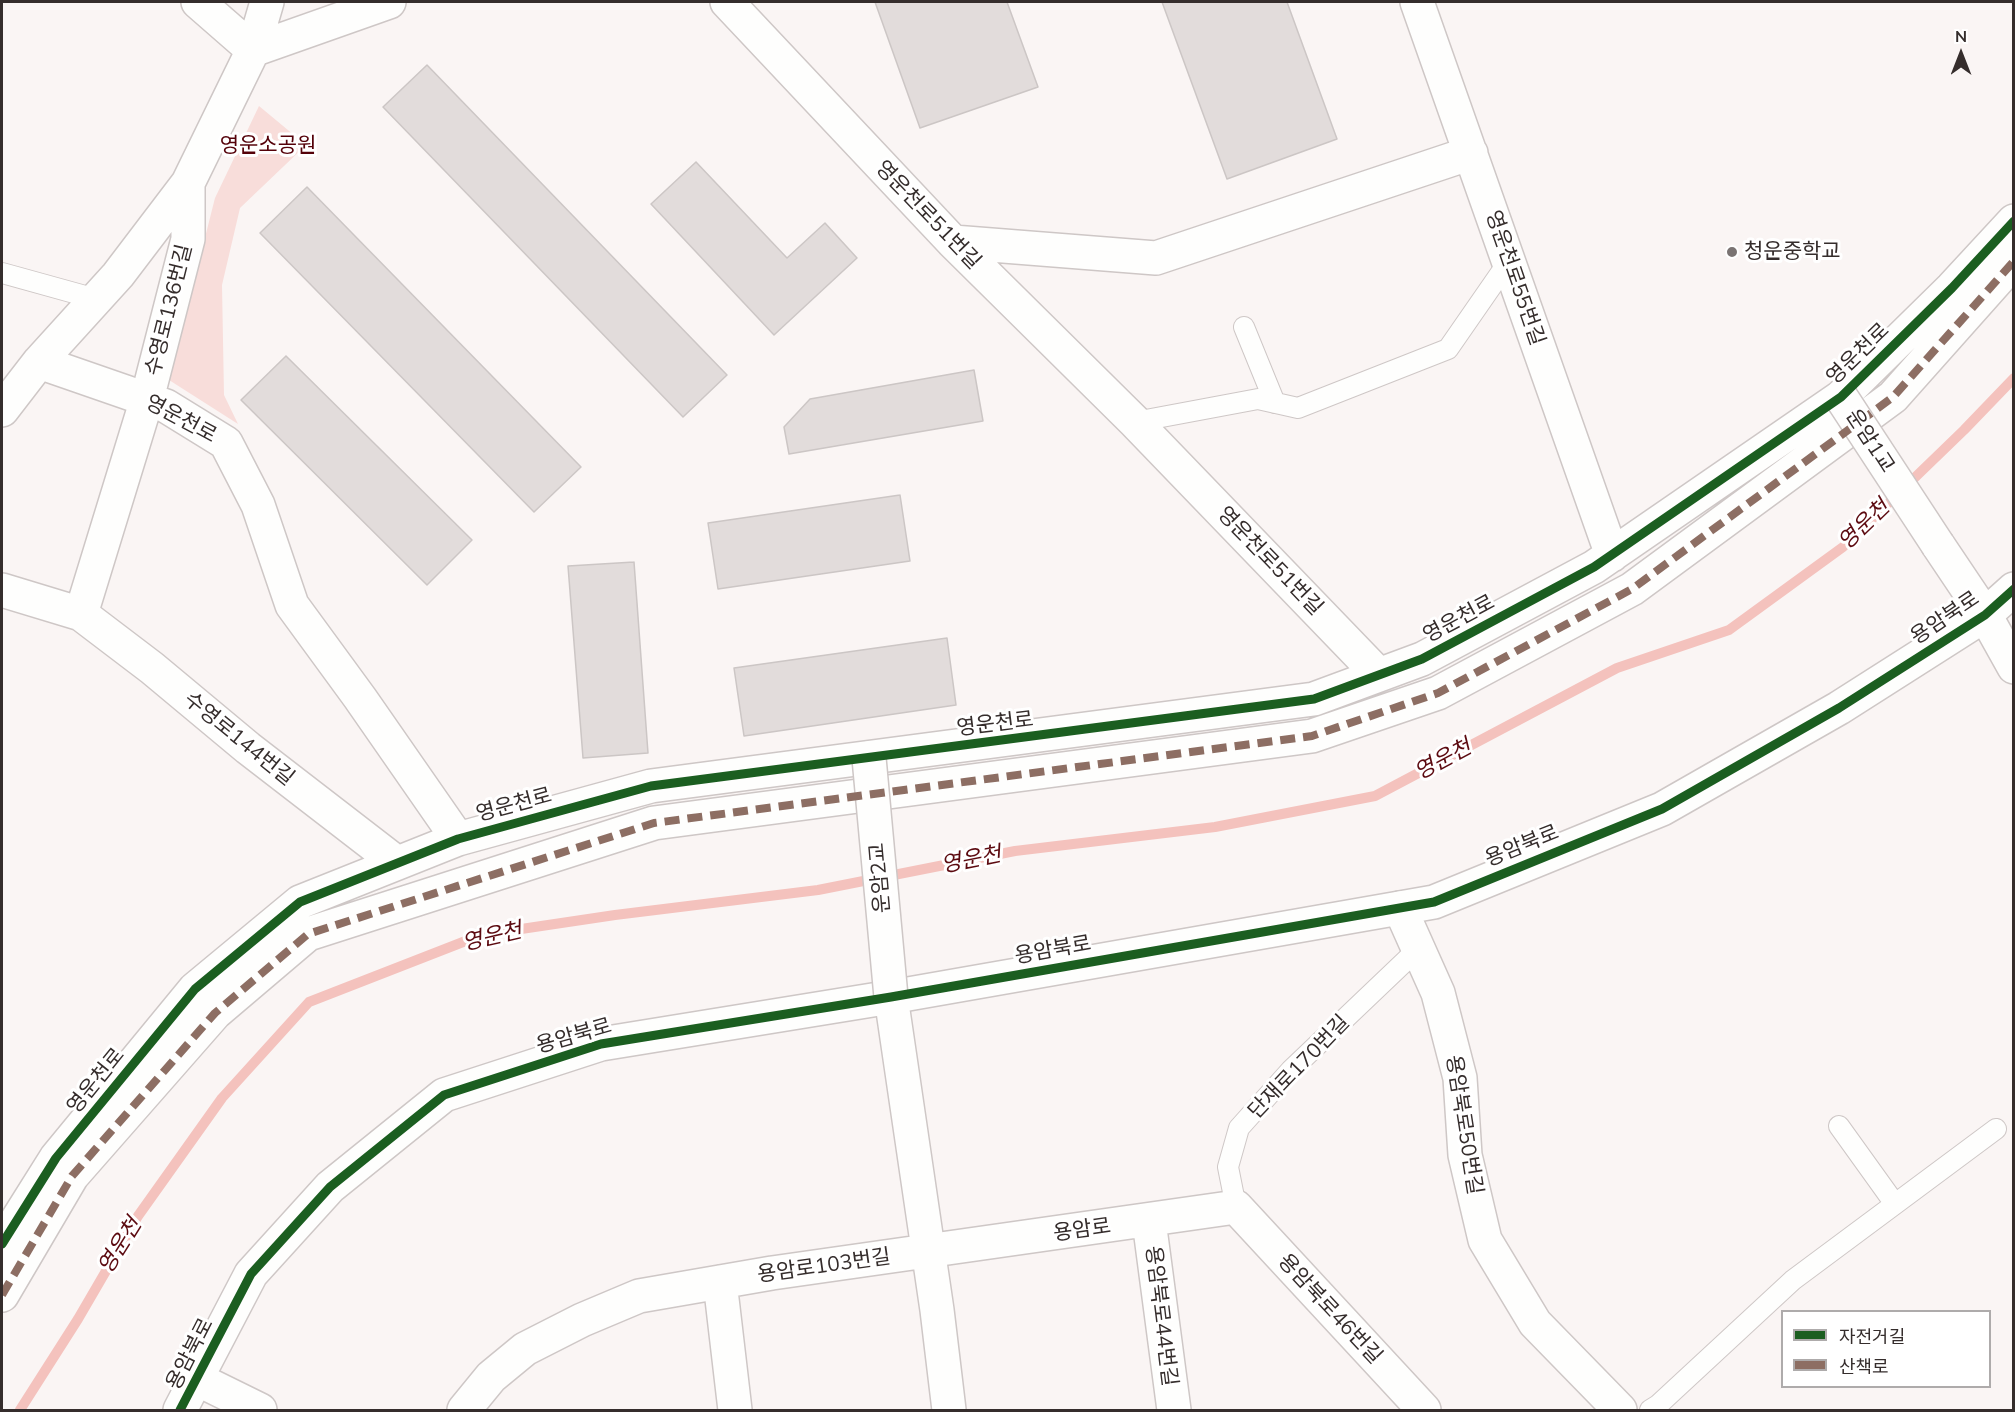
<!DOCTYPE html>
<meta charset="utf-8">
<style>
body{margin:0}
#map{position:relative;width:2015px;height:1412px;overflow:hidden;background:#faf5f4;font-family:Mulish,"Noto Sans KR",sans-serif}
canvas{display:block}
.frame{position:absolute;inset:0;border:3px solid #352d2c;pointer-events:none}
.legend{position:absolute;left:1781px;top:1310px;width:210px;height:78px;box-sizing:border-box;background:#fff;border:2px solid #aeabab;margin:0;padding:8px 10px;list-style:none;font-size:18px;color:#352d2c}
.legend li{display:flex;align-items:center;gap:12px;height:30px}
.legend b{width:30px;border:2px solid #aeabab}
.north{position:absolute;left:1931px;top:24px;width:60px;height:60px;-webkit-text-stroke:4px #fff;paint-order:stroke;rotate:0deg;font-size:16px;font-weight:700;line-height:24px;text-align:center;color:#352d2c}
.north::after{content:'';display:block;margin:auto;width:21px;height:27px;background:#352d2c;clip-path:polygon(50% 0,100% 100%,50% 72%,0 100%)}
</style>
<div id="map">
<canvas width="2015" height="1412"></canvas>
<div class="frame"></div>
<ul class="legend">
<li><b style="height:8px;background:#1b5e20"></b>자전거길</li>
<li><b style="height:8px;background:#8d6e63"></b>산책로</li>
</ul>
<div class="north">N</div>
</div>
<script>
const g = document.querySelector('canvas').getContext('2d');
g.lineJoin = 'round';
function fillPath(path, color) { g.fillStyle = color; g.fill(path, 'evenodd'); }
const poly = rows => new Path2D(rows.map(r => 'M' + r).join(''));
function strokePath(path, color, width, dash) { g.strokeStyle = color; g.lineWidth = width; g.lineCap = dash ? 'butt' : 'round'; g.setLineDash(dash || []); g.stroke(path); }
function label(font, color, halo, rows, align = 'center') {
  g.font = font + ' Mulish,"Noto Sans KR",sans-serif'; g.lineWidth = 6; g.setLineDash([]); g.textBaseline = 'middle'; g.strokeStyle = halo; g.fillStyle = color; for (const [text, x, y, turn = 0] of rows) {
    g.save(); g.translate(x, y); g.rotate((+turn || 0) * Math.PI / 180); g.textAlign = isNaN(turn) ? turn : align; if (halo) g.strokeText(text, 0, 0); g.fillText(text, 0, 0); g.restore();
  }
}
fillPath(poly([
 [259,106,306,145,240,208,222,285,224,395,238,424,169,380,215,198]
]), '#f8ddda');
strokePath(poly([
 [20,1410,78,1319,138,1216,222,1098,309,1002,481,935,615,915,818,890,1015,851,1215,827,1375,796,1617,668,1729,630,1843,547,1964,430,2014,378]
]), '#f4c2bd', 10);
const building = poly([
 [875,2,1007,2,1038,87,920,128,875,2],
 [1162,2,1287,2,1337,139,1227,179,1162,2],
 [427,65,727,375,683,417,383,107,427,65],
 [696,162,787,258,825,223,857,258,774,335,651,204,696,162],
 [307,187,581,467,534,512,260,233,307,187],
 [286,356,472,540,427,585,241,400,286,356],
 [974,370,983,421,789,454,784,427,810,399,974,370],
 [900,495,910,561,718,589,708,523,900,495],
 [634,562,648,753,583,758,568,566,634,562],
 [947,638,956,705,744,736,734,668,947,638]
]);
fillPath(building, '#e2dcdb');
strokePath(building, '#ccc6c5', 1.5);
const lane = poly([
 [2,273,96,299],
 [1244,327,1275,403],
 [1135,422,1258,399,1298,408,1448,349,1509,261],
 [1839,1126,1895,1204],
 [1236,1207,1228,1167,1239,1128,1291,1070,1418,949],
 [1650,1410,1658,1405,1793,1280,1996,1129]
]);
const street = poly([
 [198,2,253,50,389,2],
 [727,2,953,242,1135,422,1379,675],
 [1417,2,1612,555],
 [953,242,1156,258,1471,153],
 [39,362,166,406,226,443,258,505,292,605,360,698,458,839],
 [2,410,39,362,118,275,188,183,253,50,267,2],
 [2,590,81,614,152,668,248,748,397,863],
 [81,614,147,399,188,239,188,183],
 [1400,908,1438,993,1460,1078,1465,1155,1485,1240,1535,1323,1620,1410],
 [891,997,937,1310,949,1410],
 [1149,1221,1174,1410],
 [2,1244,56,1158,195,989,300,902,458,839,651,786,1314,699,1422,659,1594,567,1841,397,1952,288,2014,221],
 [720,1282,735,1410],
 [2,1295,72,1176,215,1013,308,934,654,823,1312,736,1438,693,1632,589,1893,397,2014,261],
 [197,1379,260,1410],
 [464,1410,491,1377,525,1349,582,1320,639,1296,772,1273,1236,1207,1424,1410]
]);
const secondary = poly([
 [1938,545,1985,615,2014,667],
 [180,1410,251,1274,330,1187,444,1095,601,1044,891,997,1434,902,1662,809,1839,708,1985,615,2014,589]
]);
strokePath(lane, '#cec7c6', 22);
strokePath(street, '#cec7c6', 36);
strokePath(secondary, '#cec7c6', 36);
strokePath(lane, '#fefefd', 20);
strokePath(street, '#fefefd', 33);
strokePath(secondary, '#fefefd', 33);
const streetBridge = poly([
 [869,758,891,997]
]);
const secondaryBridge = poly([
 [1841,397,1938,545]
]);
strokePath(streetBridge, '#cec7c6', 36, []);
strokePath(secondaryBridge, '#cec7c6', 36, []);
strokePath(streetBridge, '#fefefd', 33);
strokePath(secondaryBridge, '#fefefd', 33);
strokePath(poly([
 [2,1295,72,1176,215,1013,308,934,654,823,1312,736,1438,693,1632,589,1893,397,2014,261]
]), '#8d6e63', 8, [15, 8]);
strokePath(poly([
 [2,1244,56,1158,195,989,300,902,458,839,651,786,1314,699,1422,659,1594,567,1841,397,1952,288,2014,221],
 [180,1410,251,1274,330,1187,444,1095,601,1044,891,997,1434,902,1662,809,1839,708,1985,615,2014,589]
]), '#1b5e20', 9);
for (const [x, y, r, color] of [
 [1732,252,6,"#7a7372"]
]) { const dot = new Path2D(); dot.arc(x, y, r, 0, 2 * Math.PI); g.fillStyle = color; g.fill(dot); strokePath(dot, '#fff', 2); }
label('21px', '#540109', '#fff', [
 ["영운소공원",268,146]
]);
label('21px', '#352d2c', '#fff', [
 ["영운천로51번길",928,215,46],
 ["영운천로55번길",1515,278,71],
 ["수영로136번길",169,310,-76],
 ["영운천로",1858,354,-44],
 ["영운천로",181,419,28],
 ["운암1교",1870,441,57],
 ["영운천로51번길",1270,561,46],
 ["용암북로",1945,618,-34],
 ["영운천로",1459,619,-28],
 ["영운천로",995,724,-7],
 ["수영로144번길",239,739,39],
 ["영운천로",514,805,-15],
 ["용암북로",1522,846,-22],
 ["운암2교",880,878,-95],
 ["용암북로",1053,950,-10],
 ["용암북로",574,1036,-16],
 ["단재로170번길",1299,1067,-46],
 ["영운천로",96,1081,-51],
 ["용암북로50번길",1464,1125,81],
 ["용암로",1082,1230,-8],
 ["용암로103번길",824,1266,-8],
 ["용암북로46번길",1330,1309,47],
 ["용암북로44번길",1161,1316,83],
 ["용암북로",190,1354,-63]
]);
label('21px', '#352d2c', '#fff', [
 ["청운중학교",1744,252]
], 'left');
label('italic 22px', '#5c0a10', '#fff', [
 ["영운천",1864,525,-44],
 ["영운천",1443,760,-28],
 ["영운천",971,860,-11],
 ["영운천",492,937,-13],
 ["영운천",120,1246,-58]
]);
</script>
